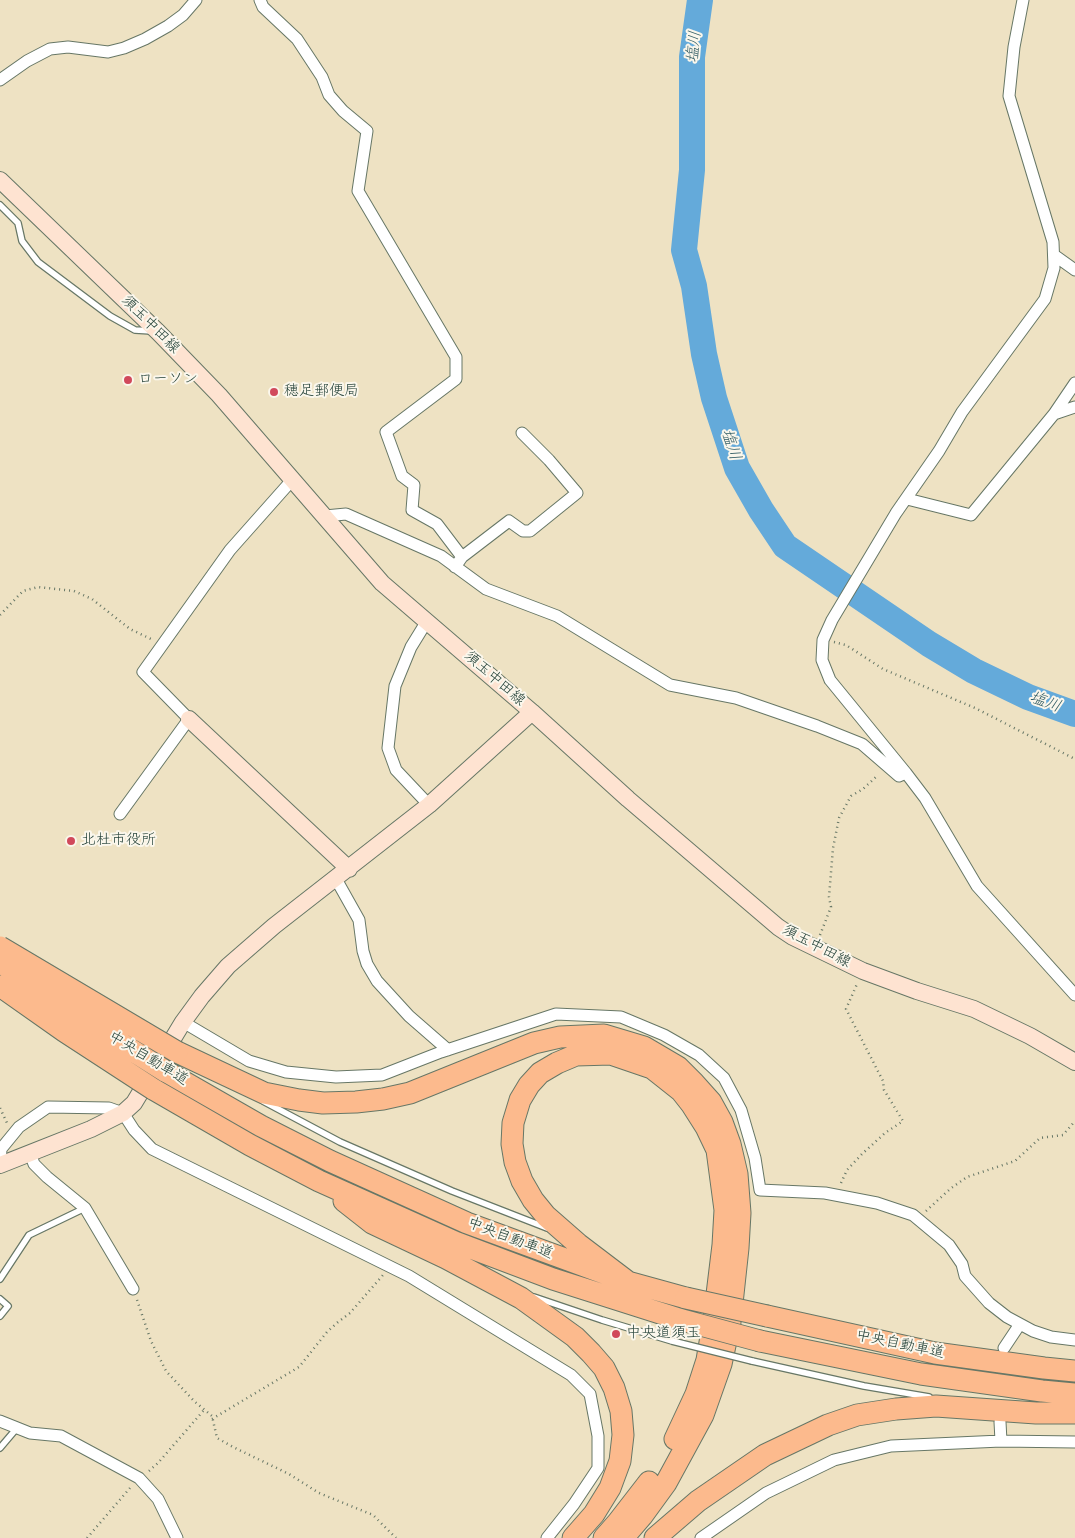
<!DOCTYPE html>
<meta charset="utf-8">
<style>
body{margin:0}
canvas{display:block;background:#eee2c3}
</style>
<canvas width="1075" height="1538"></canvas>
<script>
const g = document.querySelector('canvas').getContext('2d');
g.lineJoin = 'round';
const poly = rows => new Path2D(rows.map(r => 'M' + r).join(''));
function strokePath(path, color, width, dash) { g.strokeStyle = color; g.lineWidth = width; g.lineCap = dash ? 'butt' : 'round'; g.setLineDash(dash || []); g.stroke(path); }
function label(font, color, halo, rows, align = 'center') {
  g.font = font + ' "Architects Daughter","Klee One",sans-serif'; g.lineWidth = 4; g.setLineDash([]); g.textBaseline = 'middle'; g.strokeStyle = halo; g.fillStyle = color; for (const [text, x, y, turn = 0] of rows) {
    g.save(); g.translate(x, y); g.rotate((+turn || 0) * Math.PI / 180); g.textAlign = isNaN(turn) ? turn : align; if (halo) g.strokeText(text, 0, 0); g.fillText(text, 0, 0); g.restore();
  }
}
strokePath(poly([
 [700,0,692,57,692,170,684,250,694,286,704,354,714,398,737,468,761,510,785,546,929,644,974,671,1028,697,1075,714]
]), '#64aada', 26);
const lane = poly([
 [0,205,18,223,22,241,38,262,110,316,135,330,152,331],
 [263,1101,340,1142,452,1191,547,1228],
 [0,1279,29,1235,85,1208],
 [534,1297,602,1320,672,1341],
 [0,1299,8,1306,0,1316],
 [752,1361,864,1386,929,1397],
 [0,1448,17,1428]
]);
const street = poly([
 [260,0,263,7,297,39,322,77,329,95,343,111,367,131,358,191,456,357,456,379,386,432,402,476,414,485,412,510,437,524,462,557,455,567],
 [1023,0,1014,47,1009,96,1053,242,1054,268,1045,299,962,412,939,451,896,513,832,620,823,640,822,660,830,680,906,773,925,798,977,886,1075,995],
 [0,80,27,61,50,49,68,47,108,52,124,48,145,39,168,26,183,15,196,0],
 [1054,255,1075,270],
 [1054,414,1075,383],
 [907,499,971,515,1054,414,1075,407],
 [325,516,346,514,441,556,486,589,557,616,670,685,736,698,817,726,862,744,899,776,906,773],
 [462,557,509,521,523,531,530,531,577,493,549,460,522,433],
 [427,621,411,647,395,686,388,748,396,770,429,805],
 [120,814,189,719,143,672,230,550,293,479],
 [336,879,359,920,363,951,367,964,377,981,409,1016,448,1050],
 [183,1022,249,1061,286,1072,336,1077,382,1075,441,1052,556,1014,621,1017,664,1035,699,1055,724,1078,741,1110,755,1158,760,1190,825,1193,877,1203,913,1215,949,1245,962,1264,965,1276,989,1303,1007,1317,1033,1331,1051,1337,1075,1340],
 [30,1153,34,1164,47,1177,85,1208,133,1289],
 [0,1165,1,1149,19,1127,48,1107,109,1108,123,1113,134,1130,152,1149,409,1276,571,1375,590,1394,598,1436,598,1468,574,1504,547,1538],
 [1004,1348,1020,1324],
 [0,1421,30,1433,61,1436,139,1478,158,1499,177,1538],
 [1000,1422,1001,1441],
 [701,1538,766,1493,834,1460,891,1446,1001,1441,1075,1442]
]);
const secondary = poly([
 [0,180,158,332,219,395,382,583,532,712,628,799,778,927,793,937,863,971,917,991,974,1009,1030,1036,1075,1062],
 [189,719,349,869],
 [0,1165,91,1129,123,1113,134,1103,183,1022,202,996,228,966,274,926,429,805,532,712]
]);
const highway = poly([
 [177,1052,264,1093,299,1100,323,1103,356,1102,383,1099,410,1093,534,1043,560,1037,604,1035,644,1047,678,1067,694,1083,711,1102,722,1122,730,1144,737,1174,740,1213,738,1248,730,1322,721,1364,703,1415,666,1483,642,1516,623,1538],
 [165,1071,261,1126,330,1161,467,1223,628,1282,686,1298],
 [153,1089,250,1145,319,1181,455,1242,553,1279,682,1320],
 [344,1201,372,1223,446,1258,521,1298,575,1337,591,1353,604,1368,614,1388,621,1411,623,1435,620,1461,610,1488,594,1514,573,1538],
 [628,1282,578,1244,546,1216,533,1200,522,1181,515,1162,512,1144,513,1123,520,1100,529,1085,540,1073,557,1063,576,1055,611,1054,652,1068,681,1091,692,1105,706,1127,717,1150,725,1210,723,1245,714,1319,707,1360,696,1394,675,1439],
 [767,1316,935,1353,1044,1368,1075,1371],
 [760,1341,921,1374,1042,1391,1075,1394],
 [604,1538,618,1522,649,1482],
 [655,1538,698,1501,765,1455,828,1425,857,1415,896,1409,936,1406,1036,1413,1075,1413]
]);
strokePath(lane, '#677766', 8);
strokePath(street, '#677766', 13);
strokePath(secondary, '#677766', 18);
strokePath(highway, '#677766', 23);
strokePath(poly([
 [0,615,23,591,38,587,74,591,92,599,130,629,153,640],
 [834,642,846,645,883,669,975,708,1075,759],
 [820,935,831,907,829,897,833,848,839,818,851,796,863,789,878,775],
 [0,1108,7,1123],
 [841,1183,847,1170,862,1154,885,1133,903,1121,884,1090,883,1081,846,1009,857,984],
 [926,1211,950,1189,967,1177,1015,1161,1040,1138,1063,1135,1075,1121],
 [137,1300,151,1341,166,1371,194,1401,212,1416,217,1438,233,1447,289,1474,319,1493,373,1515,396,1538],
 [212,1419,299,1367,327,1332,338,1322,350,1313,383,1275],
 [149,1471,158,1463,204,1410],
 [87,1538,130,1488]
]), '#677766', 2.5, [1, 4]);
strokePath(lane, '#fff', 5.5);
strokePath(street, '#fff', 11);
strokePath(secondary, '#fee3d1', 16);
strokePath(highway, '#fcba8d', 21);
const laneBridge = poly([
 [672,1341,752,1361]
]);
const highwayBridge = poly([
 [0,947,177,1052],
 [0,962,76,1015,165,1071],
 [0,986,64,1031,153,1089],
 [686,1298,767,1316],
 [682,1320,760,1341]
]);
strokePath(laneBridge, '#677766', 8, []);
strokePath(highwayBridge, '#677766', 23, []);
strokePath(laneBridge, '#fff', 5.5);
strokePath(highwayBridge, '#fcba8d', 21);
for (const [x, y, r, color] of [
 [128,380,5,"#d1495b"],
 [274,392,5,"#d1495b"],
 [71,841,5,"#d1495b"],
 [616,1334,5,"#d1495b"]
]) { const dot = new Path2D(); dot.arc(x, y, r, 0, 2 * Math.PI); g.fillStyle = color; g.fill(dot); strokePath(dot, '#fbf7ec', 2); }
label('15px', '#1f3d34', '#fbf7ec', [
 ["須玉中田線",150,325,45],
 ["須玉中田線",494,679,41],
 ["須玉中田線",816,947,28],
 ["中央自動車道",148,1059,31],
 ["中央自動車道",510,1239,21],
 ["中央自動車道",900,1345,12]
]);
label('15px', '#1f3d34', '#fbf7ec', [
 ["ローソン",138,380],
 ["穂足郵便局",284,392],
 ["北杜市役所",81,841],
 ["中央道須玉",626,1334]
], 'left');
label('italic 16px', '#345e66', '#fbf7ec', [
 ["塩川",695,47,-84],
 ["塩川",730,445,72],
 ["塩川",1045,703,20]
]);
</script>
